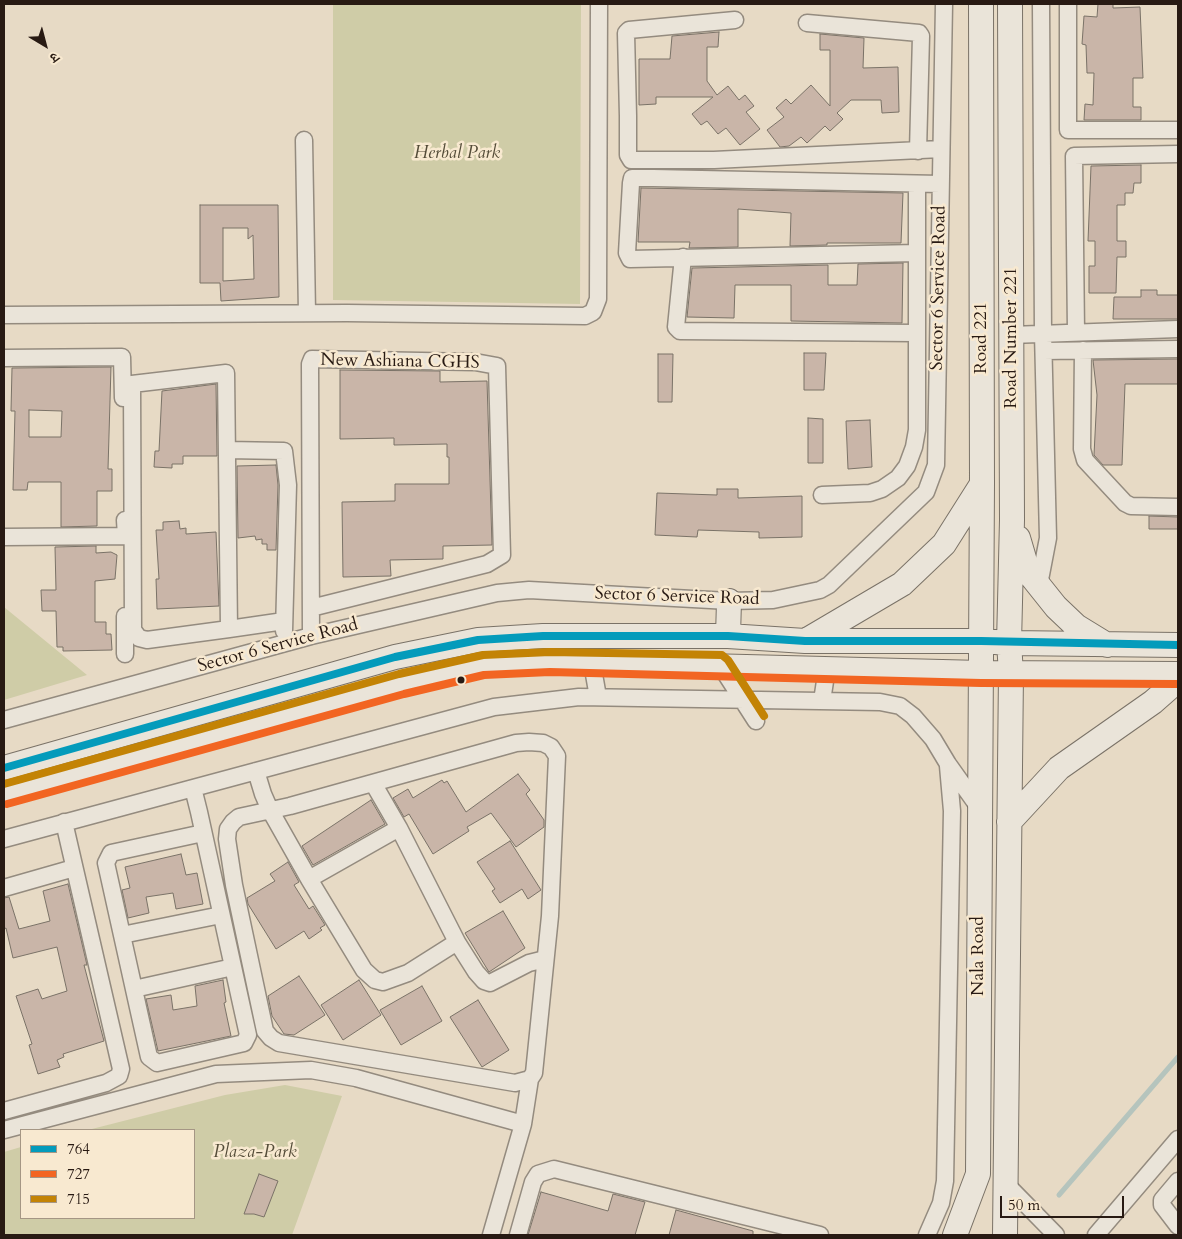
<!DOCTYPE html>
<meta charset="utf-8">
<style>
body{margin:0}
#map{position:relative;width:1182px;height:1239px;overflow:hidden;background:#e7dac5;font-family:Cardo,"Noto Serif Devanagari",serif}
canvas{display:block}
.frame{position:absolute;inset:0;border:5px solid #281a13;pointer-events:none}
.legend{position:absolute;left:20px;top:1129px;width:175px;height:90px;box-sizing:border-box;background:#f8e9d0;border:1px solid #a59684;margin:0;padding:6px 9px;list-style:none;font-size:15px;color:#281a13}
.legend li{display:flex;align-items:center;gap:10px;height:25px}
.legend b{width:25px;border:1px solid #a59684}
.north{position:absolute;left:20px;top:20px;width:50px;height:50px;-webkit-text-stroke:4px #f8e9d0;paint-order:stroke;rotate:143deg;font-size:14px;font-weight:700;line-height:20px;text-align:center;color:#281a13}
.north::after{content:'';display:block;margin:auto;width:18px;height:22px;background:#281a13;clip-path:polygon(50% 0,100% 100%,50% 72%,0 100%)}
.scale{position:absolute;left:1000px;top:1196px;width:124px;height:22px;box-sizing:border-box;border:2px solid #281a13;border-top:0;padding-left:6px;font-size:15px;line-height:18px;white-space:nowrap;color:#281a13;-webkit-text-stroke:4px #f8e9d0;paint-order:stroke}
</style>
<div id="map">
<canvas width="1182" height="1239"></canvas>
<div class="frame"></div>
<ul class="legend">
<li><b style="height:6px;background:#049bbb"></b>764</li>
<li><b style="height:6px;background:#f26522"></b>727</li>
<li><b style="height:6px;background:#c38305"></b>715</li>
</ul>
<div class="north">उ</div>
<div class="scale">50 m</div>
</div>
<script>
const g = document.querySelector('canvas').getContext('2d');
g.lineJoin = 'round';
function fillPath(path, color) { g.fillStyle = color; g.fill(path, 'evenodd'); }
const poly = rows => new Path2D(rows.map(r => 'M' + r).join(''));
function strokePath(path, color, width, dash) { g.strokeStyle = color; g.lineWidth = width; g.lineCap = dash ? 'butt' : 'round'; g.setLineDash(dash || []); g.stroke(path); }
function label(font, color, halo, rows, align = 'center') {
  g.font = font + ' Cardo,serif'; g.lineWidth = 5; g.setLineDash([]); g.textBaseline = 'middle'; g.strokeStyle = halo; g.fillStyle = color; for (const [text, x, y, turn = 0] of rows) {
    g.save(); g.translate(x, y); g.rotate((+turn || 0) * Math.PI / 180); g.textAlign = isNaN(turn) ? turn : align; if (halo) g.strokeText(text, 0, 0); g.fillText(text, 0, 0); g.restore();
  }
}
fillPath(poly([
 [333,4,581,4,580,304,333,300],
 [4,607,87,675,4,700],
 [285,1085,342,1096,292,1235,4,1235,4,1152,21,1147,21,1218,194,1218,194,1130,88,1130,225,1095]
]), '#cfcca7');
strokePath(poly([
 [1059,1195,1178,1057]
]), '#b5c4bd', 5);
const building = poly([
 [1098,4,1113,4,1113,8,1140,7,1143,78,1133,78,1133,107,1141,107,1141,120,1084,120,1085,104,1093,105,1094,73,1087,73,1086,45,1082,44,1084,16,1097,17,1098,4],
 [719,32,718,47,707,47,707,81,717,95,728,86,739,100,745,95,754,106,746,112,760,129,740,145,726,128,718,134,707,121,701,125,692,114,713,97,656,97,656,104,639,105,639,59,670,59,672,36,719,32],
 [820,34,864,38,863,68,898,67,899,112,882,113,881,100,851,100,837,113,843,119,830,131,825,126,807,143,801,137,789,146,780,147,767,130,784,117,776,108,786,99,791,104,811,85,830,106,830,50,820,50,820,34],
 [1141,165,1141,183,1134,183,1133,193,1125,193,1125,205,1117,205,1117,241,1126,241,1126,257,1117,257,1116,293,1089,293,1089,266,1095,266,1095,241,1088,241,1091,166,1141,165],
 [641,188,903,193,901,243,827,243,827,245,790,246,791,213,738,209,738,247,689,248,690,242,638,242,641,188],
 [200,205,278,205,279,297,221,301,220,283,200,283,200,205],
 [223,228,248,228,248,239,253,235,254,279,223,281,223,228],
 [903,263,902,323,791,321,791,285,735,285,734,318,687,317,692,268,828,265,828,285,857,285,858,264,903,263],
 [1141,290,1157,290,1157,295,1178,295,1178,319,1113,319,1114,297,1141,297,1141,290],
 [804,353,826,353,824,390,804,390,804,353],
 [658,354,673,354,672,402,658,402,658,354],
 [1178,359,1178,384,1125,384,1122,465,1103,465,1094,455,1097,395,1093,360,1178,359],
 [111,367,108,469,112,469,112,491,97,491,97,526,61,527,61,482,28,482,27,490,13,490,15,411,11,411,12,368,111,367],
 [29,410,62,411,61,437,29,437,29,410],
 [340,370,440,371,440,382,487,381,492,545,443,546,443,559,390,560,391,576,343,577,342,502,395,501,395,484,449,484,449,457,447,457,447,444,394,445,394,438,340,439,340,370],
 [216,384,217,456,183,456,183,464,172,464,172,468,154,467,155,451,159,451,162,391,216,384],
 [808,418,823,419,823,463,808,463,808,418],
 [870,420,872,467,848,469,846,421,870,420],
 [276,465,278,485,276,550,267,550,267,544,262,544,262,539,256,540,255,536,238,538,237,466,276,465],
 [717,489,738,489,738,498,802,496,802,537,759,538,759,532,698,530,697,537,655,535,657,493,717,495,717,489],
 [1149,516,1178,517,1178,529,1149,529,1149,516],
 [179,521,180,529,186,528,186,534,216,532,219,606,157,609,156,579,159,579,156,530,163,530,163,522,179,521],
 [96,546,96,553,111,552,117,555,115,579,95,581,95,622,106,622,106,634,111,634,112,650,63,651,63,647,57,647,56,611,42,611,41,590,56,590,55,547,96,546],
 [518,774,530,790,526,794,544,820,544,827,516,847,491,813,467,827,469,831,433,854,409,814,404,817,393,798,408,789,413,798,442,780,444,783,447,781,466,812,518,774],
 [371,800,385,824,313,865,302,846,371,800],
 [510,841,541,890,528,899,522,889,500,903,492,891,495,889,477,862,510,841],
 [181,854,186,875,197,873,203,904,176,909,173,893,146,897,149,913,128,918,122,890,130,888,125,867,181,854],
 [288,862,299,882,294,885,309,909,313,906,325,925,320,928,322,930,309,939,304,931,276,949,248,904,247,898,275,881,270,874,288,862],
 [68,884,87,965,84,965,104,1041,63,1054,64,1057,57,1060,60,1067,38,1074,29,1045,32,1044,16,996,38,989,42,999,67,991,57,947,13,958,6,928,4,929,4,898,9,897,19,929,50,921,43,891,68,884],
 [503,911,525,948,489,972,465,933,503,911],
 [299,976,325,1015,294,1035,284,1034,272,1016,268,996,299,976],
 [223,980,226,1002,224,1003,231,1036,158,1051,146,999,171,995,173,1010,197,1006,195,986,223,980],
 [359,980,381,1015,343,1040,321,1005,359,980],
 [422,986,442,1021,401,1045,380,1010,422,986],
 [478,1000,509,1050,482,1067,450,1017,478,1000],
 [259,1174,278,1181,264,1217,254,1214,244,1214,259,1174],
 [541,1192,608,1211,613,1194,645,1202,635,1235,528,1235,541,1192],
 [676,1210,753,1231,753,1235,669,1235,676,1210]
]);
fillPath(building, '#c9b5a8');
strokePath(building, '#7a7267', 1);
const street = poly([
 [1068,4,1068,130,1178,130],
 [735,20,629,30,626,33,628,116,628,155,631,160,714,160,941,149],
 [807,23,919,33,921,36,918,151],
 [304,140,307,313],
 [917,253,630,259,627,253,631,183,632,178,653,178,940,184],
 [683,257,676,327,680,331,914,333,917,330,917,184],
 [4,315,347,313,585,316,593,312,598,299,599,4],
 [1076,332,1074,156,1178,154],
 [1011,335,1178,329],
 [1083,350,1082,449,1085,460,1125,503,1131,506,1178,507],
 [1044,351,1178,349],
 [4,358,122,357,123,398],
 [227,450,284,451,288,485,284,631],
 [822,495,870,493,882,489,898,478,907,466,914,447,917,430,917,330],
 [4,537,126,536,125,520],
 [1039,585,1048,538,1043,333,1041,4],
 [311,608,487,564,502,555,497,366,475,362,312,359,310,364,311,636],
 [229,629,226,373,132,384,133,630,139,638,147,640,229,629,284,621],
 [125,654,125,616],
 [592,663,598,697],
 [720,665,756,721],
 [822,701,827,668],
 [4,720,311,636,497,593,529,590,729,601,773,600,820,590,829,585,926,492,936,465,944,4],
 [529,742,543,743,551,747,557,756,550,916,534,1073,530,1079,515,1083,279,1043,271,1038,265,1031,234,885,227,839,228,829,233,822,239,817,290,806,516,743,529,742],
 [256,771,263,794,270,810,309,879,364,970,375,980,383,982,408,973,457,942,399,828,373,783],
 [193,788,199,812,248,1035,244,1043,157,1063,149,1057,106,863,111,853,203,833],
 [4,839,494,707,579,697,880,702,900,706,913,716,933,739,948,764,980,809],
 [309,879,399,828],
 [4,888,74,868],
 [122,935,221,915],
 [457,942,476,972,484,981,490,983,529,963,545,959],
 [134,989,233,967],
 [4,1111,106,1083,119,1076,121,1069,64,822],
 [523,1124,530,1079],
 [4,1130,216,1074,311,1070,356,1078,523,1124,491,1235],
 [1178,1181,1162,1200,1162,1205,1178,1226],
 [1005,1183,1056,1235],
 [518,1235,533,1182,538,1174,554,1169,820,1235],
 [927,1235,941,1203,945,1181,952,811,948,766],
 [1096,1235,1178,1139]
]);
const secondary = poly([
 [1018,538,1028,572,1056,607,1076,626,1107,645],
 [728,636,729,601],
 [807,640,902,584,944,544,982,484],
 [4,768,395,657,478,640,543,636,728,636,805,641,981,641,1009,643,1178,645],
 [4,794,402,684,483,665,550,662,981,673,1178,674],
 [1009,822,1059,768,1153,702,1178,680],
 [955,1235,978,1174,982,484,981,4],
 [1005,1235,1011,673,1009,643,1012,520,1010,4]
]);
strokePath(street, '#948b7f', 19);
strokePath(secondary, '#7a7267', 26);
strokePath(street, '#eae4d9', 16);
strokePath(secondary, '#eae4d9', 24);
strokePath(poly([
 [4,768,395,657,478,640,543,636,728,636,805,641,981,641,1178,645]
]), '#049bbb', 8);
strokePath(poly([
 [7,804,404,694,484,675,550,672,981,683,1178,684]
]), '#f26522', 8);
strokePath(poly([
 [4,784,399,674,483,655,550,652,722,655,728,660,764,716]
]), '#c38305', 8);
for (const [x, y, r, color] of [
 [461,680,4.5,"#281a13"]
]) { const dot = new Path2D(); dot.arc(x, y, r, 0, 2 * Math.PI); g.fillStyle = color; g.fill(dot); strokePath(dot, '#f8e9d0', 2); }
label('italic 18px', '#544c38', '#f8e9d0', [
 ["Herbal Park",457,154],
 ["Plaza-Park",255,1153]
]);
label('18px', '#281a13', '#f8e9d0', [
 ["Sector 6 Service Road",939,288,-89],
 ["Road 221",982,338,-90],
 ["Road Number 221",1012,338,-90],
 ["New Ashiana CGHS",400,362,1],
 ["Sector 6 Service Road",677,597,2],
 ["Sector 6 Service Road",278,646,-15],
 ["Nala Road",979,956,-90]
]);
</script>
